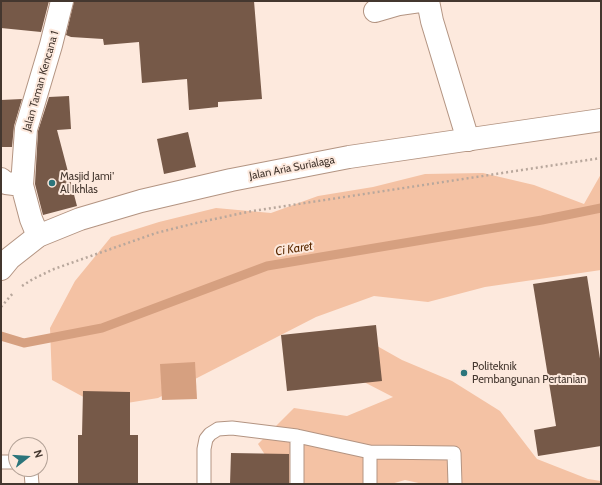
<!DOCTYPE html>
<style>
body{margin:0}
#map{position:relative;width:602px;height:485px;overflow:hidden;background:#fde9dd;font-family:Cabin,sans-serif}
canvas{display:block}
.frame{position:absolute;inset:0;border:2px solid #44372f;pointer-events:none}
.north{position:absolute;left:8px;top:437px;width:40px;height:40px;box-sizing:border-box;background:#fde9dd;border:1px solid #b3a297;border-radius:50%;rotate:73deg;font-size:11px;font-weight:700;line-height:16px;text-align:center;color:#44372f}
.north::after{content:'';display:block;margin:auto;width:14px;height:18px;background:#2c757b;clip-path:polygon(50% 0,100% 100%,50% 72%,0 100%)}
</style>
<div id="map">
<canvas width="602" height="485"></canvas>
<div class="frame"></div>
<div class="north">N</div>
</div>
<script>
const g = document.querySelector('canvas').getContext('2d');
g.lineJoin = 'round';
function fillPath(path, color) { g.fillStyle = color; g.fill(path, 'evenodd'); }
const poly = rows => new Path2D(rows.map(r => 'M' + r).join(''));
function strokePath(path, color, width, dash) { g.strokeStyle = color; g.lineWidth = width; g.lineCap = dash ? 'butt' : 'round'; g.setLineDash(dash || []); g.stroke(path); }
function label(font, color, halo, rows, align = 'center') {
  g.font = font + ' Cabin,sans-serif'; g.lineWidth = 4; g.setLineDash([]); g.textBaseline = 'middle'; g.strokeStyle = halo; g.fillStyle = color; for (const [text, x, y, turn = 0] of rows) {
    g.save(); g.translate(x, y); g.rotate((+turn || 0) * Math.PI / 180); g.textAlign = isNaN(turn) ? turn : align; if (halo) g.strokeText(text, 0, 0); g.fillText(text, 0, 0); g.restore();
  }
}
fillPath(poly([
 [483,173,534,185,584,204,601,174,601,270,485,287,428,302,374,296,316,317,158,398,102,407,52,380,50,328,75,281,111,237,159,222,216,208,271,213,318,196,373,187,425,174],
 [354,333,402,360,452,381,500,411,537,459,588,479,601,481,601,484,423,484,405,480,391,484,284,484,258,444,294,408,347,416,393,397,331,365]
]), '#f4c2a4');
fillPath(poly([
 [195,362,197,399,162,400,160,364]
]), '#d6a080');
strokePath(poly([
 [1,336,24,343,102,328,267,266,542,220,601,208]
]), '#d6a080', 9);
fillPath(poly([
 [1,1,49,1,41,32,1,28],
 [74,1,254,1,262,99,218,102,218,107,189,110,187,79,142,83,139,42,104,45,103,39,71,37,66,35],
 [69,96,71,129,57,130,77,206,43,215,35,184,38,131,49,97],
 [22,99,14,126,12,147,1,147,1,100],
 [188,132,196,167,164,174,157,139],
 [587,276,601,365,601,446,538,456,534,430,556,426,533,284],
 [376,325,382,381,287,391,281,335],
 [83,391,130,392,130,435,138,435,138,484,78,484,78,435,82,435],
 [231,453,289,454,289,484,230,484]
]), '#765948');
const lane = poly([
 [1,462,16,462],
 [29,469,31,472,32,484],
 [204,484,204,449,206,439,210,434,218,429,232,428,297,436,370,452,454,453,455,484],
 [297,484,297,436],
 [370,484,370,452]
]);
const street = poly([
 [428,1,432,21,468,140],
 [375,11,399,4,420,1],
 [1,179,6,183,22,185],
 [38,236,31,219,22,185,26,129,51,45,62,1]
]);
const primary = poly([
 [1,269,10,258,38,236,80,219,141,201,231,180,349,157,601,120]
]);
strokePath(lane, '#b39482', 15);
strokePath(street, '#b39482', 24);
strokePath(primary, '#b39482', 24);
strokePath(poly([
 [22,286,33,279,54,269,156,233,196,223,252,211,601,158],
 [1,307,14,292]
]), '#b8a79c', 2.5, [2, 3]);
strokePath(lane, '#fff', 13);
strokePath(street, '#fff', 22);
strokePath(primary, '#fff', 22);
for (const [x, y, r, color] of [
 [52,183,4,"#2c757b"],
 [464,373,4,"#2c757b"]
]) { const dot = new Path2D(); dot.arc(x, y, r, 0, 2 * Math.PI); g.fillStyle = color; g.fill(dot); strokePath(dot, '#fde9dd', 1.5); }
label('11px', '#44372f', '#fde9dd', [
 ["Jalan Taman Kencana 1",41,81,-74],
 ["Jalan Aria Surialaga",292,168,-11]
]);
label('11px', '#44372f', '#fde9dd', [
 ["Masjid Jami'",60,177],
 ["Al Ikhlas",60,190],
 ["Politeknik",472,367],
 ["Pembangunan Pertanian",472,380]
], 'left');
label('italic 12px', '#5c2b03', '#fde9dd', [
 ["Ci Karet",294,249,-9]
]);
</script>
